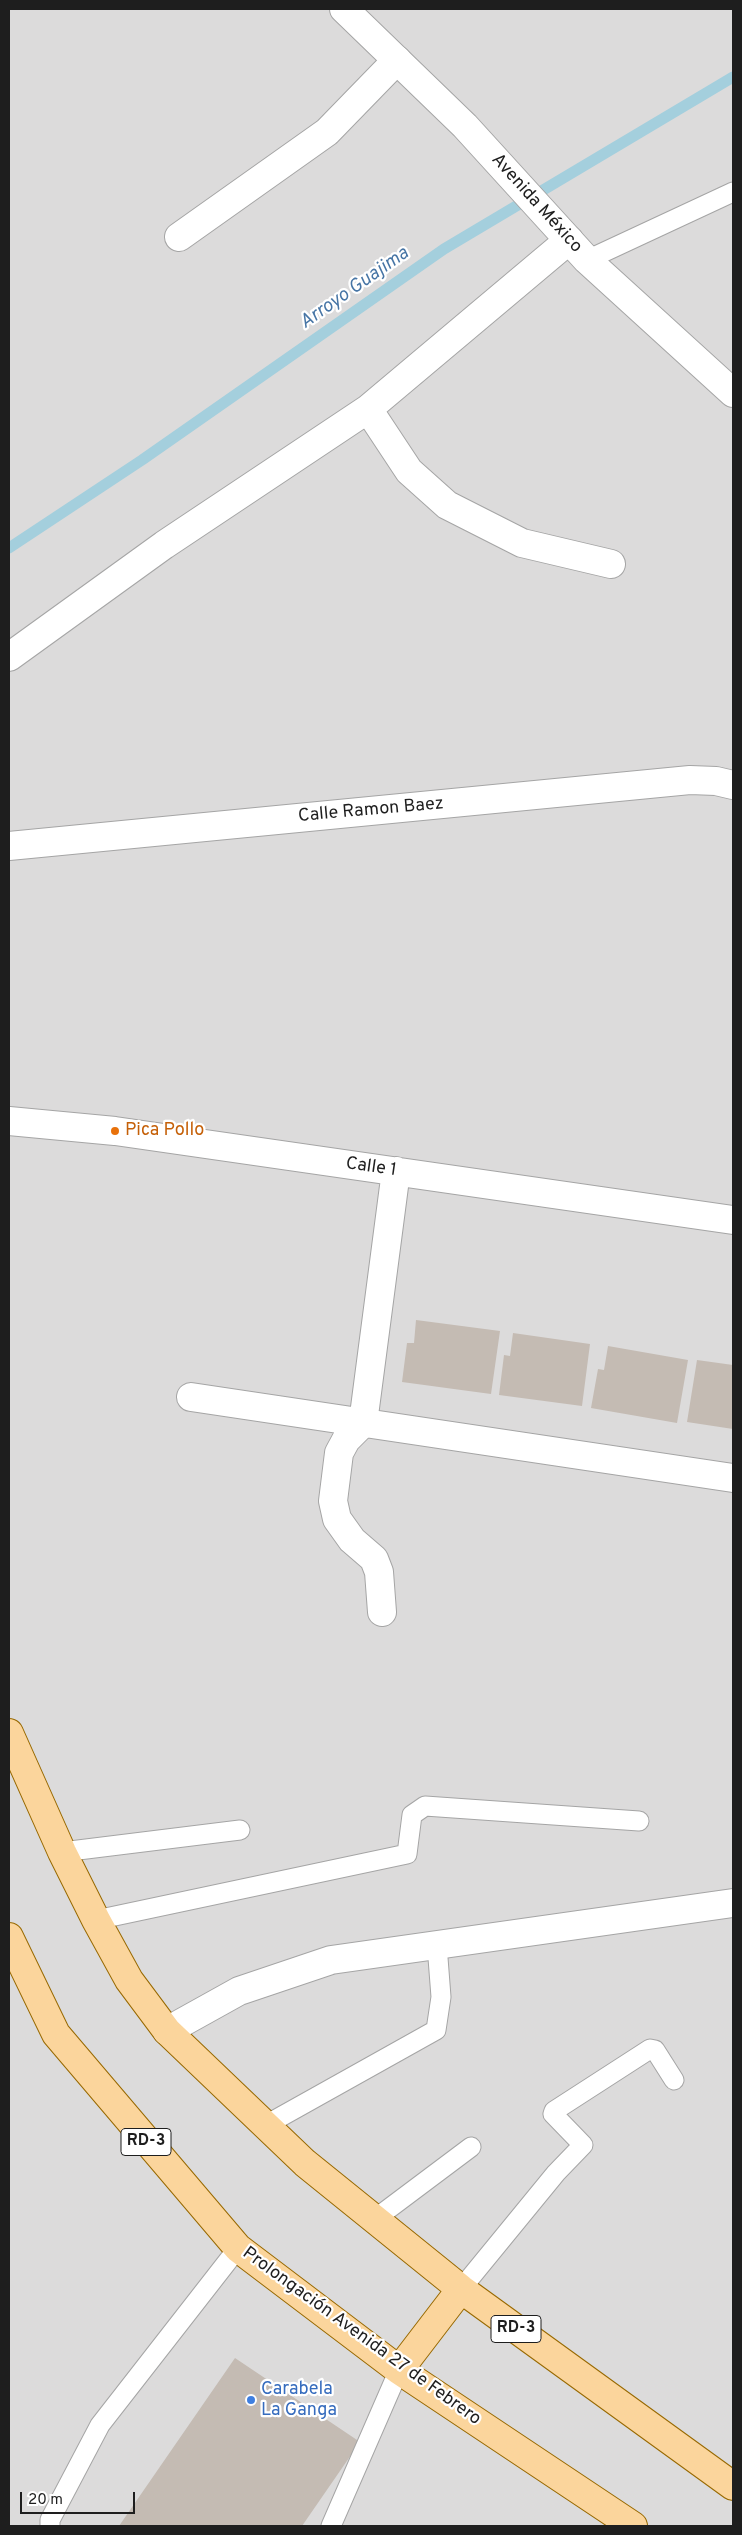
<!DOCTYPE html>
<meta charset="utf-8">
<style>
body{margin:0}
#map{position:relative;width:742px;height:2535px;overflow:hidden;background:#efece4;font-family:Overpass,sans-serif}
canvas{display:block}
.frame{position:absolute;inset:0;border:10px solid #1e1e1e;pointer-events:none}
.scale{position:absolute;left:20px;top:2492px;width:115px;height:22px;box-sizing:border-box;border:2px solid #1e1e1e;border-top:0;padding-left:6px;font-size:15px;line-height:18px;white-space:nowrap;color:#1e1e1e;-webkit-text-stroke:4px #fff;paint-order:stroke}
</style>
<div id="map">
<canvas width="742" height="2535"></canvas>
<div class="frame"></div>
<div class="scale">20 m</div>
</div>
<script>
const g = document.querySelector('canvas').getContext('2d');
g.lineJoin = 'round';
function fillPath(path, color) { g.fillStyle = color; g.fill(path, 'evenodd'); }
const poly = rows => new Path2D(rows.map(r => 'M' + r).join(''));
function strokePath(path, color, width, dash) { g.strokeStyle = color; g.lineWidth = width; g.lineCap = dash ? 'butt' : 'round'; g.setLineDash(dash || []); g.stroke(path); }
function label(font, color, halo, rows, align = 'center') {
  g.font = font + ' Overpass,sans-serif'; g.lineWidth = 4.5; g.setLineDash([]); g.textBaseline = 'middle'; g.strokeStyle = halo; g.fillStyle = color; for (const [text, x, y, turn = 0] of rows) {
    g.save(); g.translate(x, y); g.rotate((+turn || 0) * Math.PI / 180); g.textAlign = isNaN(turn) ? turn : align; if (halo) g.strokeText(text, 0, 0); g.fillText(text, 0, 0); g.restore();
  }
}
fillPath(poly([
 [9,9,733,9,733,2526,9,2526]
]), '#dcdbdb');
strokePath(poly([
 [9,548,142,460,444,249,733,77]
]), '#a4cfdd', 11);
fillPath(poly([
 [416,1320,500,1331,491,1394,402,1382,407,1343,414,1343],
 [513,1333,590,1344,582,1406,499,1395,504,1355,510,1356],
 [608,1346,688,1360,677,1423,591,1408,598,1369,604,1370],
 [697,1360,733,1365,733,1429,687,1422],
 [235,2358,360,2442,302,2526,119,2526]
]), '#c4bbb3');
const service = poly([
 [587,260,733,192],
 [62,1852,240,1830],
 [96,1920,407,1854,412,1815,425,1806,639,1821],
 [266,2125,436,2030,441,1997,437,1945],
 [375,2219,471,2147],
 [461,2289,556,2173,583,2145,553,2114,554,2111,650,2049,655,2050,674,2080],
 [50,2526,50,2520,100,2425,238,2248],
 [331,2526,399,2370]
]);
const minor = poly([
 [179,237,327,132,397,60],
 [368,409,409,471,447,505,522,543,611,564],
 [9,657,164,545,368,409,569,240],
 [9,846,690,780,716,781,733,785],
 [9,1121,115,1131,733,1220],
 [191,1397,733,1478],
 [382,1612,379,1572,374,1559,352,1540,337,1519,333,1501,339,1453,346,1440,363,1423,396,1171],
 [167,2031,239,1991,331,1960,733,1903]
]);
const tertiary = poly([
 [344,9,465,126,587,260,733,393]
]);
const primary = poly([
 [9,1733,62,1852,96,1920,129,1980,167,2031,305,2163,461,2289,733,2486],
 [9,1937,56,2034,238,2248,399,2370,633,2526],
 [399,2370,461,2289]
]);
strokePath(service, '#a5a5a5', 21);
strokePath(minor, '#a5a5a5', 30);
strokePath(tertiary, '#a5a5a5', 30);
strokePath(primary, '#986900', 30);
strokePath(service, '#fff', 19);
strokePath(minor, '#fff', 28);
strokePath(tertiary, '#fff', 28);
strokePath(primary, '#fbd59c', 28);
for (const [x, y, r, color] of [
 [115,1131,5,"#e8710a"],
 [251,2400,5,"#3f7fe0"]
]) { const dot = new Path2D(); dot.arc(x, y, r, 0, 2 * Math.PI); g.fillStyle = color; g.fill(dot); strokePath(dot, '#fff', 2); }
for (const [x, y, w] of [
 [146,2142,50],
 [516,2329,50]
]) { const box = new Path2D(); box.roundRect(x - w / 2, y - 13.5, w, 27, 4); g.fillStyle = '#fff'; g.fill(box); strokePath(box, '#1e1e1e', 1); }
label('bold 16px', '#1e1e1e', null, [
 ["RD-3",146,2142],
 ["RD-3",516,2329]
]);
label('18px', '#1e1e1e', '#fff', [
 ["Avenida México",536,204,48],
 ["Calle Ramon Baez",371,811,-5],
 ["Calle 1",371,1168,8],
 ["Prolongación Avenida 27 de Febrero",361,2337,36]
]);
label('18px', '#c56008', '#fff', [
 ["Pica Pollo",125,1131]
], 'left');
label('18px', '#366cbe', '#fff', [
 ["Carabela",261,2390],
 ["La Ganga",261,2411]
], 'left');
label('italic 19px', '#4775a5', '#fff', [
 ["Arroyo Guajima",355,289,-35]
]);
</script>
